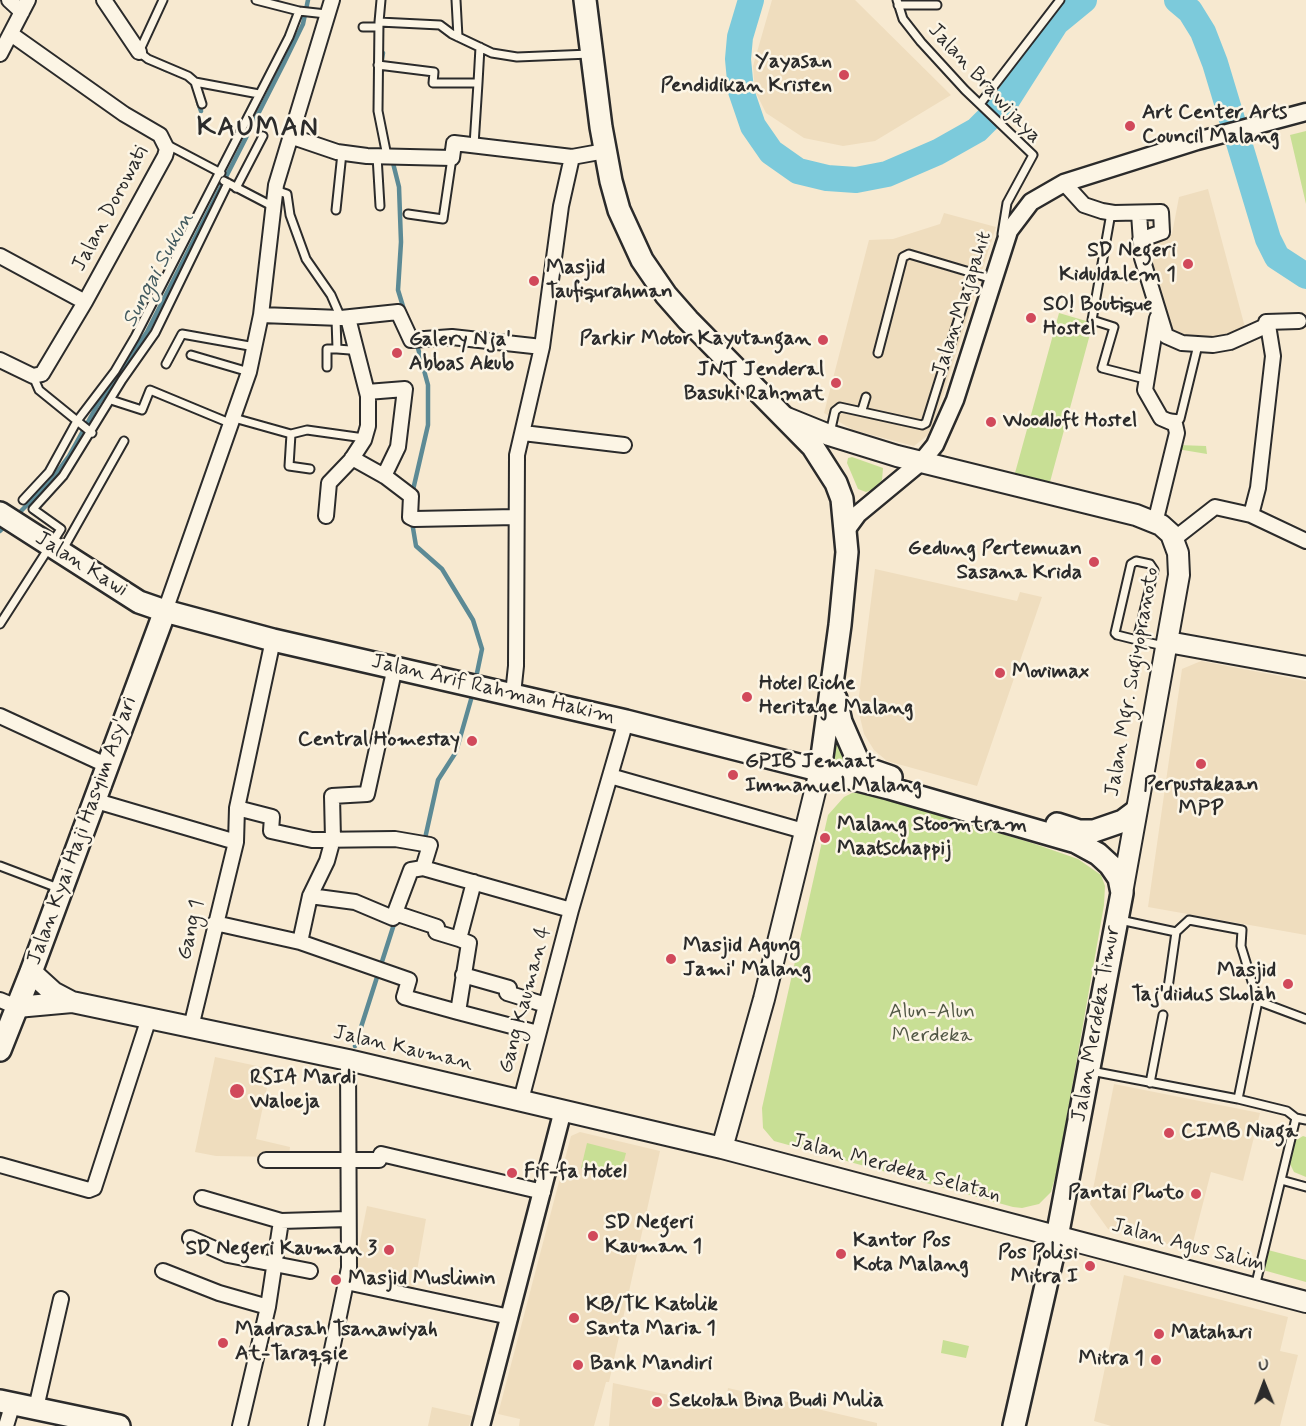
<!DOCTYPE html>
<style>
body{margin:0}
#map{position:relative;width:1306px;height:1426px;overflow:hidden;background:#f7e9d0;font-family:Mynerve,sans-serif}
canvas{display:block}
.north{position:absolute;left:1234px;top:1354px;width:60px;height:60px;-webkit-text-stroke:4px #fcf5e5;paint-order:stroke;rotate:359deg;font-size:16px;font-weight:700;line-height:24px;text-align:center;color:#2b2b2b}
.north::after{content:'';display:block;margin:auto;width:21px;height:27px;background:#2b2b2b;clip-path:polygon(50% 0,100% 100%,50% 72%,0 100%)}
</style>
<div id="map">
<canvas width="1306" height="1426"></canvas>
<div class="north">U</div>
</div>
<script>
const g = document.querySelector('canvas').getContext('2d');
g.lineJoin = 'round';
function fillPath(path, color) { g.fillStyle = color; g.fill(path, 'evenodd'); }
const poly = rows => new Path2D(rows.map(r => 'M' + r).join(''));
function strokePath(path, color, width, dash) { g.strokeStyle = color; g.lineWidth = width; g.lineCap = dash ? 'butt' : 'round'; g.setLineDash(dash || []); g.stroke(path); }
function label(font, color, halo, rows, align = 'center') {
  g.font = font + ' Mynerve,sans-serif'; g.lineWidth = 5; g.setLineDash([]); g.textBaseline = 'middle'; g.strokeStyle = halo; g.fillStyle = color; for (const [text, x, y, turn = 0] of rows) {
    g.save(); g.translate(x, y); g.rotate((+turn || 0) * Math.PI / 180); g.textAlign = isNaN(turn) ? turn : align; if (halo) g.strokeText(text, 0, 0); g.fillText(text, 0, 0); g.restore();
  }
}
fillPath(poly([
 [772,0,855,0,951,95,875,141,843,146,804,138,766,113,755,91,753,66],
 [1208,189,1246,331,1207,344,1166,331,1146,247,1172,234,1179,197],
 [944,213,996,227,934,423,928,435,914,446,853,430,824,413,869,240,893,239,940,224],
 [875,569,1017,601,1020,592,1042,597,977,786,887,761,874,750,864,734,859,713,859,696],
 [1201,661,1306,681,1306,935,1148,907,1182,669],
 [215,1057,271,1069,256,1139,290,1147,289,1157,216,1156,195,1152],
 [1114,1084,1260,1113,1243,1181,1211,1172,1191,1250,1108,1229,1090,1204],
 [580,1132,660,1151,609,1382,606,1382,594,1426,519,1426,520,1419,498,1414,571,1136],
 [367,1206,426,1219,413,1294,352,1281],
 [1124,1275,1288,1317,1280,1351,1298,1355,1280,1426,1111,1426,1094,1421],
 [613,1383,725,1407,728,1388,877,1423,877,1426,609,1426],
 [432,1407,472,1416,469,1426,428,1426]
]), '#efddbe');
fillPath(poly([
 [1306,131,1306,204,1290,135],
 [1059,313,1093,323,1050,482,1015,473],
 [1178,445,1206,446,1207,454,1177,449],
 [852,457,883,468,882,480,874,489,866,492,858,489,847,463,848,458],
 [839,741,848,764,833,760,836,742],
 [862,792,1032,843,1078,859,1101,875,1105,886,1104,905,1058,1167,1051,1192,1039,1204,1022,1208,1013,1207,774,1141,763,1128,762,1108,828,815,844,797,852,793],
 [1303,1136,1306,1137,1306,1177,1294,1172,1290,1164,1295,1141],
 [587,1143,626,1153,620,1177,581,1168],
 [1268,1250,1306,1260,1306,1282,1263,1270],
 [943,1340,969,1346,966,1358,941,1353]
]), '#c8df95');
strokePath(poly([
 [136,55,166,70],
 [381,65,383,53],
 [198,102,201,111],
 [392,159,399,187,401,242,398,290,405,313],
 [413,490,428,425,428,385,416,341],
 [16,516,49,483,69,456,98,404,147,332,284,63,303,24,308,0],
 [412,522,416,546,442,569,473,620,482,649,477,673],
 [0,531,7,524],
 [424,843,438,780,456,752,472,696],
 [355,1046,395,921]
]), '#5c8a95', 4.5);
strokePath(poly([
 [751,0,740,37,738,59,741,91,753,126,771,152,798,171,827,178,856,180,887,174,938,152,977,130,1007,100,1056,23,1084,0],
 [1177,0,1190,11,1203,32,1215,63,1268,239,1277,257,1306,276]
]), '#7ccadb', 26);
const service = poly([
 [163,0,139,52,148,59,188,76,195,82,202,104],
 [256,0,299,11,326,14],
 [456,0,458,37],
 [897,0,903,19,921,42,965,90,1033,155,1007,203,1002,234],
 [898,5,937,5],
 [379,22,381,0],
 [363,27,379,27],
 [378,65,434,72,433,83,478,83,480,47],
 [195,82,259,94],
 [980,104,1060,0],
 [166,144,221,173],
 [474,145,478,83],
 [377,156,380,206],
 [387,156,378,111,379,22,440,25,452,34,492,53,517,57,590,54],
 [224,181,272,206],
 [236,188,263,136],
 [275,190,287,194,290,215,306,259,331,295,341,318],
 [336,210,342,153],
 [1111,213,1092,320,1114,327,1102,368,1145,379],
 [408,214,443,219,452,158],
 [337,349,350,350],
 [878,353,903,257,909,254,973,273],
 [191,355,249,372],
 [166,364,182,334,255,347],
 [327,367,327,349,337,349,336,319],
 [33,376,39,390,92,433],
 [111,400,142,410,150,390,232,424],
 [862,410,866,397],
 [234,418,291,434,307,430,364,438],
 [1171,418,1180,419,1198,345],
 [830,433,835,411,840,407,922,425,926,423,973,273,992,279],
 [291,434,289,466,310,469],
 [23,500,49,472,77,421,115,371,135,337,289,37,299,11],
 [62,551,124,441],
 [0,624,61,529,33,509,63,476,122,380,155,333,228,183],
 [1137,640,1154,570,1150,564,1136,561,1131,564,1115,633,1117,635,1137,640,1164,646],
 [0,866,58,888],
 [1120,920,1176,932],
 [1168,988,1176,932,1189,920,1242,930,1241,946,1258,1001,1238,1099],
 [1258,1001,1306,1019],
 [1091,1071,1238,1099,1287,1111,1296,1118,1306,1120],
 [1150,1083,1163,1015],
 [1281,1180,1306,1187],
 [1255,1287,1296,1118]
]);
const minor = poly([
 [9,0,22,12],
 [104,0,139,52],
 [0,54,28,0],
 [290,136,337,152,367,156,452,158,454,143,572,157,605,151],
 [1064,183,1084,205,1102,211,1114,213,1161,212,1162,232,1140,240],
 [1139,213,1142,258,1166,336,1182,343,1213,345,1230,342,1268,325,1273,356,1258,488,1251,515],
 [0,256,85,302],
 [261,315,341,318,398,312,411,340,452,337,542,347],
 [1268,325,1266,322,1299,321],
 [0,360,33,376,42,374,85,302,165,156,167,149,160,135,124,114,11,34],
 [367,392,405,389,398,447,384,476],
 [523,433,624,445],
 [352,458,386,477,411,496,410,517,414,519,516,517],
 [326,516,329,483,351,460,364,440,368,426,368,396,348,318],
 [1155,523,1177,433,1175,424,1161,418,1145,390,1157,318],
 [1174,539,1215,507,1251,515,1306,541],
 [165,611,249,372,261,315,276,185,332,0],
 [513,694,516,666,517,455,542,347,561,206,572,157],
 [0,716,106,765],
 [610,776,807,832],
 [93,800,236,842],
 [237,808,272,817,271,831,312,840,395,839,430,845,423,868,411,870,393,918,355,902,310,896],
 [423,868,571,910],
 [474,882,459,939,469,943,458,1012,538,1033],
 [395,913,437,927,436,932,459,939],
 [215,923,300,942,409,980,404,997,458,1012],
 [300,942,310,896,327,861,333,839,332,796,367,794,395,667],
 [463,975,509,988,507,993,546,1005],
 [0,1000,17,1007],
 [191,1027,236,842,237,808,273,640],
 [521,1100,571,910,626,721],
 [266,1160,379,1160,381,1154,543,1192],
 [0,1165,89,1190,94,1188,149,1018],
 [202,1198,281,1221,348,1219],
 [190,1238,228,1255,310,1271],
 [163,1271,219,1293,268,1307],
 [346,1282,510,1317],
 [36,1408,61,1299],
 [6,1426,13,1403],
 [240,1426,268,1307,281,1221],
 [316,1426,349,1268,348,1060]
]);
const tertiary = poly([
 [847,529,858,514,922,461,935,445,955,400,1009,231,1031,202,1064,183,1197,141,1306,112],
 [481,1426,563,1110]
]);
const secondary = poly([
 [787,418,829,435,897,456,1136,515,1161,525,1171,534,1178,553,1179,575,1122,893],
 [1168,642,1306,667],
 [31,972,53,992,72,1002],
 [17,1007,72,1002,348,1060,722,1148,1306,1302],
 [722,1148,764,999,820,771]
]);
const primary = poly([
 [585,0,601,127,611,181,619,210,642,260,666,295,688,320,813,447,836,483,842,499,847,552,840,625,820,771],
 [0,513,139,602,165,611,273,640,626,721,889,788,1076,842,1098,854,1110,865,1119,878,1122,893,1057,1237,1014,1426],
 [836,699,841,722,858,761,865,768,891,777],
 [1057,824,1079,831,1094,831,1123,821,1135,812],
 [0,1050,31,972,165,611],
 [0,1401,119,1426]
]);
strokePath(service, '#2b2b2b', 11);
strokePath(minor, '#2b2b2b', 18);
strokePath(tertiary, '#2b2b2b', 21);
strokePath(secondary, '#2b2b2b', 24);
strokePath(primary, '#2b2b2b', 26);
strokePath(service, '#fcf5e5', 7);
strokePath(minor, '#fcf5e5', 14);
strokePath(tertiary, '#fcf5e5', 16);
strokePath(secondary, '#fcf5e5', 20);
strokePath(primary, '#fcf5e5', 21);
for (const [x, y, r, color] of [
 [844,75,6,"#d1495b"],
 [1130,126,6,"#d1495b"],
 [1188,264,6,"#d1495b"],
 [534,281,6,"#d1495b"],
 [1031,318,6,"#d1495b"],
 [823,340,6,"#d1495b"],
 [397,353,6,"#d1495b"],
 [836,383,6,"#d1495b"],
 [991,422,6,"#d1495b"],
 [1094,562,6,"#d1495b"],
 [1000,673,6,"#d1495b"],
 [747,697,6,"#d1495b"],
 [472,741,6,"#d1495b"],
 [1201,764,6,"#d1495b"],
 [733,775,6,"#d1495b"],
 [825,838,6,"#d1495b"],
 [671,959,6,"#d1495b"],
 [1288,984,6,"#d1495b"],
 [237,1091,8,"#d1495b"],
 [1169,1133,6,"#d1495b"],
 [512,1173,6,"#d1495b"],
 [1196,1194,6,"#d1495b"],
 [593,1236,6,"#d1495b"],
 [389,1250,6,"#d1495b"],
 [841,1254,6,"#d1495b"],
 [1090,1266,6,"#d1495b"],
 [336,1280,6,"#d1495b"],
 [574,1318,6,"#d1495b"],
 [1159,1334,6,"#d1495b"],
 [223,1343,6,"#d1495b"],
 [1156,1360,6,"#d1495b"],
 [578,1365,6,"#d1495b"],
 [657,1402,6,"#d1495b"]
]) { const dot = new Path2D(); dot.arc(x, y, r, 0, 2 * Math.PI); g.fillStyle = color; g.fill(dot); strokePath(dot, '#fcf5e5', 2); }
label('bold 21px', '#2b2b2b', '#fcf5e5', [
 ["Yayasan",832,63,"right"],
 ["Pendidikan Kristen",832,87,"right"],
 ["Art Center Arts",1142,114],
 ["Council Malang",1142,138],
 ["SD Negeri",1176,252,"right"],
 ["Kiduldalem 1",1176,276,"right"],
 ["Masjid",546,269],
 ["Taufiqurahman",546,293],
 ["SO! Boutique",1043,306],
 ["Hostel",1043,330],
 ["Parkir Motor Kayutangan",811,340,"right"],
 ["Galery Nja'",409,341],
 ["Abbas Akub",409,365],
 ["JNT Jenderal",824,371,"right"],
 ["Basuki Rahmat",824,395,"right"],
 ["Woodloft Hostel",1003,422],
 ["Gedung Pertemuan",1082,550,"right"],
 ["Sasana Krida",1082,574,"right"],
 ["Movimax",1012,673],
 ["Hotel Riche",759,685],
 ["Heritage Malang",759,709],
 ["Central Homestay",460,741,"right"],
 ["GPIB Jemaat",745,763],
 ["Immanuel Malang",745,787],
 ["Perpustakaan",1201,786,"center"],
 ["MPP",1201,810,"center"],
 ["Malang Stoomtram",837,826],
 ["Maatschappij",837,850],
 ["Masjid Agung",683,947],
 ["Jami' Malang",683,971],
 ["Masjid",1276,972,"right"],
 ["Taj'diidus Sholah",1276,996,"right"],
 ["RSIA Mardi",250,1079],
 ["Waloeja",250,1103],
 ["CIMB Niaga",1181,1133],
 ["Fif-fa Hotel",524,1173],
 ["Pantai Photo",1184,1194,"right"],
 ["SD Negeri",605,1224],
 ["Kauman 1",605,1248],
 ["Kantor Pos",853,1242],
 ["Kota Malang",853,1266],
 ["SD Negeri Kauman 3",377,1250,"right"],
 ["Pos Polisi",1078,1254,"right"],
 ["Mitra I",1078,1278,"right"],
 ["Masjid Muslimin",348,1280],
 ["KB/TK Katolik",586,1306],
 ["Santa Maria 1",586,1330],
 ["Madrasah Tsanawiyah",235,1331],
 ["At-Taraqqie",235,1355],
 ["Matahari",1171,1334],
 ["Mitra 1",1144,1360,"right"],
 ["Bank Mandiri",590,1365],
 ["Sekolah Bina Budi Mulia",669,1402]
], 'left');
label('21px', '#2b2b2b', '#fcf5e5', [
 ["Jalan Brawijaya",984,84,47],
 ["Jalan Dorowati",111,209,-62],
 ["Jalan Majapahit",963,304,-72],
 ["Jalan Kawi",81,565,32],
 ["Jalan Mgr. Sugiyopranoto",1133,682,-80],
 ["Jalan Arif Rahman Hakim",493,690,13],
 ["Jalan Kyai Haji Hasyim Asy'ari",83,831,-70],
 ["Gang 1",192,930,-77],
 ["Gang Kauman 4",526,1000,-75],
 ["Jalan Merdeka Timur",1097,1024,-80],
 ["Jalan Kauman",403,1049,13],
 ["Jalan Merdeka Selatan",896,1169,15],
 ["Jalan Agus Salim",1188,1246,15]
]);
label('21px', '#525846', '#fcf5e5', [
 ["Alun-Alun",932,1013],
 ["Merdeka",932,1037]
]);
label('italic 22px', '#435b60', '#fcf5e5', [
 ["Sungai Sukun",159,270,-62]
]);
g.letterSpacing = '1.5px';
label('bold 27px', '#2b2b2b', '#fcf5e5', [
 ["KAUMAN",258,129]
]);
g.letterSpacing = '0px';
</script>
